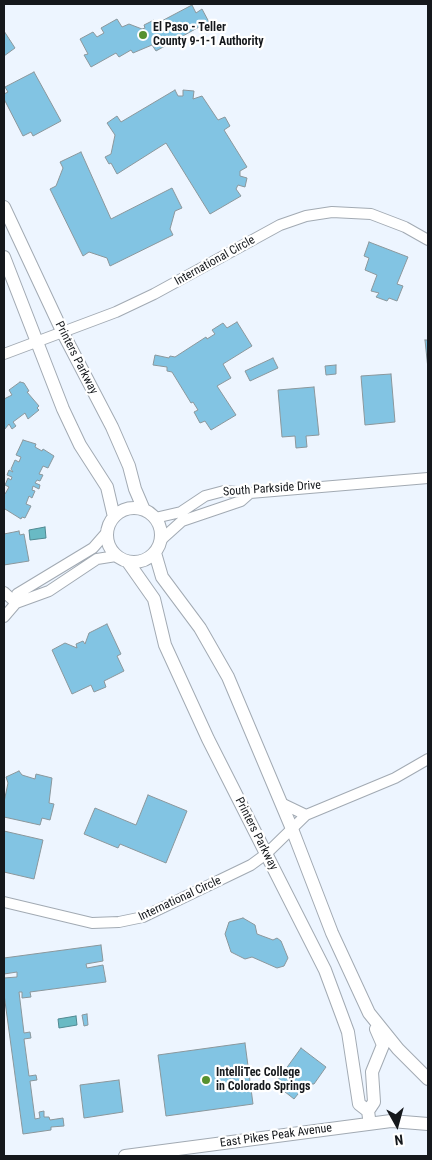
<!DOCTYPE html>
<style>
body{margin:0}
#map{position:relative;width:432px;height:1160px;overflow:hidden;background:#edf5ff;font-family:"Roboto Condensed",sans-serif}
canvas{display:block}
.frame{position:absolute;inset:0;border:5px solid #15181c;pointer-events:none}
.north{position:absolute;left:372px;top:1100px;width:50px;height:50px;-webkit-text-stroke:4px #fff;paint-order:stroke;rotate:173deg;font-size:14px;font-weight:700;line-height:20px;text-align:center;color:#15181c}
.north::after{content:'';display:block;margin:auto;width:18px;height:22px;background:#15181c;clip-path:polygon(50% 0,100% 100%,50% 72%,0 100%)}
</style>
<div id="map">
<canvas width="432" height="1160"></canvas>
<div class="frame"></div>
<div class="north">N</div>
</div>
<script>
const g = document.querySelector('canvas').getContext('2d');
g.lineJoin = 'round';
function fillPath(path, color) { g.fillStyle = color; g.fill(path, 'evenodd'); }
const poly = rows => new Path2D(rows.map(r => 'M' + r).join(''));
function strokePath(path, color, width, dash) { g.strokeStyle = color; g.lineWidth = width; g.lineCap = dash ? 'butt' : 'round'; g.setLineDash(dash || []); g.stroke(path); }
function label(font, color, halo, rows, align = 'center') {
  g.font = font + ' "Roboto Condensed",sans-serif'; g.lineWidth = 4.5; g.setLineDash([]); g.textBaseline = 'middle'; g.strokeStyle = halo; g.fillStyle = color; for (const [text, x, y, turn = 0] of rows) {
    g.save(); g.translate(x, y); g.rotate((+turn || 0) * Math.PI / 180); g.textAlign = isNaN(turn) ? turn : align; if (halo) g.strokeText(text, 0, 0); g.fillText(text, 0, 0); g.restore();
  }
}
const water = poly([
 [45,527,46,538,30,540,29,530,45,527],
 [76,1016,77,1025,59,1028,58,1019,76,1016]
]);
fillPath(water, '#69bac4');
strokePath(water, '#508992', 1);
const building = poly([
 [192,5,196,13,202,9,210,24,200,29,199,27,156,51,152,45,133,53,131,50,119,57,116,53,91,67,84,55,88,54,80,39,93,32,97,37,104,33,101,28,117,19,122,27,129,24,142,29,145,28,144,25,154,20,156,24,192,5],
 [4,31,15,48,4,56,4,31],
 [34,72,61,121,33,136,31,132,23,136,4,99,4,94,8,92,5,87,34,72],
 [175,90,178,96,183,96,183,90,194,91,193,99,202,96,218,120,225,117,230,126,224,130,247,167,240,171,240,176,247,178,245,187,238,185,236,189,241,196,210,214,166,143,117,174,111,163,109,164,105,157,111,154,115,135,107,123,117,116,121,122,175,90],
 [81,152,111,219,172,188,182,208,175,211,170,229,173,235,110,266,107,258,89,252,83,256,50,189,56,186,63,168,60,162,81,152],
 [369,242,408,257,397,284,403,286,397,301,389,298,387,301,376,297,379,293,371,291,377,275,365,270,369,258,364,256,369,242],
 [237,322,252,346,223,364,231,378,217,386,236,415,211,430,205,421,200,423,194,412,198,410,193,402,191,403,172,372,167,371,167,367,153,365,155,355,169,358,170,356,175,357,206,337,207,339,215,334,212,330,223,323,227,328,237,322],
 [425,340,428,340,428,369,425,340],
 [273,358,278,368,250,381,245,371,273,358],
 [336,365,336,374,326,375,325,366,336,365],
 [391,374,395,422,365,425,361,376,391,374],
 [20,382,24,383,29,391,27,392,39,406,37,408,39,410,28,419,25,413,13,422,16,426,12,429,9,424,4,430,4,399,12,395,9,390,20,382],
 [314,387,319,435,306,436,307,447,296,448,295,436,282,437,278,390,314,387],
 [23,440,36,444,35,447,42,451,43,449,54,456,48,468,43,466,39,474,43,475,40,481,37,480,35,483,40,485,39,489,33,486,32,490,35,491,32,498,29,496,26,504,31,506,25,518,22,517,21,519,5,509,4,511,4,493,5,494,9,487,5,485,8,478,11,480,12,477,7,475,9,470,13,472,11,469,15,460,19,462,21,457,16,455,23,440],
 [19,531,20,535,24,534,29,561,4,565,4,534,19,531],
 [107,624,121,654,117,656,124,671,104,681,106,687,94,692,91,685,72,694,52,650,65,643,77,648,76,644,83,641,85,644,89,633,107,624],
 [19,771,22,775,35,779,36,774,52,778,49,803,54,804,50,820,42,818,40,825,4,817,4,802,8,783,6,777,19,771],
 [148,795,187,811,166,863,120,844,118,848,84,834,95,808,136,825,148,795],
 [4,831,43,840,34,879,4,872,4,831],
 [243,918,255,925,257,934,273,940,277,938,281,941,288,958,284,966,277,968,252,957,245,959,231,952,225,934,229,922,243,918],
 [101,945,103,961,86,964,87,968,103,965,106,982,30,992,31,997,22,998,22,992,19,992,24,1033,30,1032,31,1038,24,1039,29,1076,36,1075,37,1080,30,1081,35,1119,40,1118,39,1112,44,1111,44,1117,49,1117,50,1120,63,1118,64,1126,51,1127,51,1130,23,1134,4,994,4,978,17,977,17,972,4,974,4,958,101,945],
 [87,1014,88,1025,84,1026,82,1015,87,1014],
 [245,1043,253,1104,166,1116,158,1055,245,1043],
 [301,1048,326,1067,314,1084,306,1084,294,1099,275,1084,301,1048],
 [119,1080,123,1112,84,1118,80,1085,119,1080]
]);
fillPath(building, '#82c4e3');
strokePath(building, '#8b979c', 1);
const minor = poly([
 [4,354,116,312,154,294,280,225,306,216,332,212,371,214,405,227,428,240],
 [155,518,181,512,205,496,224,491,250,493,428,478],
 [162,539,182,521,241,501,250,493],
 [4,592,16,603],
 [16,603,17,594,93,548,107,532],
 [4,617,16,603,49,591,97,559,116,556],
 [281,803,306,815],
 [4,902,92,923,119,922,143,917,251,865,266,854,306,815,395,778,428,759]
]);
const major = poly([
 [4,207,63,333,112,427,129,466,135,489,144,510],
 [4,257,63,409,80,445,107,487,114,517],
 '107 535a27 27 0 1 1 54 0a27 27 0 1 1-54 0Z',
 [155,553,162,577,200,628,228,677,292,829,332,933,369,1013,398,1049,428,1079],
 [128,562,154,599,165,645,208,739,325,970,348,1032,359,1104,368,1111],
 [369,1118,368,1111,374,1102,372,1072,383,1045,376,1029],
 [125,1156,391,1121,428,1124]
]);
strokePath(minor, '#a2aab3', 12);
strokePath(major, '#a2aab3', 14);
strokePath(minor, '#fff', 10);
strokePath(major, '#fff', 12);
for (const [x, y, r, color] of [
 [143,35,5,"#57912f"],
 [206,1080,5,"#57912f"]
]) { const dot = new Path2D(); dot.arc(x, y, r, 0, 2 * Math.PI); g.fillStyle = color; g.fill(dot); strokePath(dot, '#fff', 2); }
label('bold 12px', '#15181c', '#fff', [
 ["El Paso - Teller",153,28],
 ["County 9-1-1 Authority",153,42],
 ["IntelliTec College",216,1073],
 ["in Colorado Springs",216,1087]
], 'left');
label('12px', '#15181c', '#fff', [
 ["International Circle",215,261,-29],
 ["Printers Parkway",76,358,63],
 ["South Parkside Drive",272,489,-4],
 ["Printers Parkway",256,834,63],
 ["International Circle",180,899,-25],
 ["East Pikes Peak Avenue",276,1136,-8]
]);
</script>
